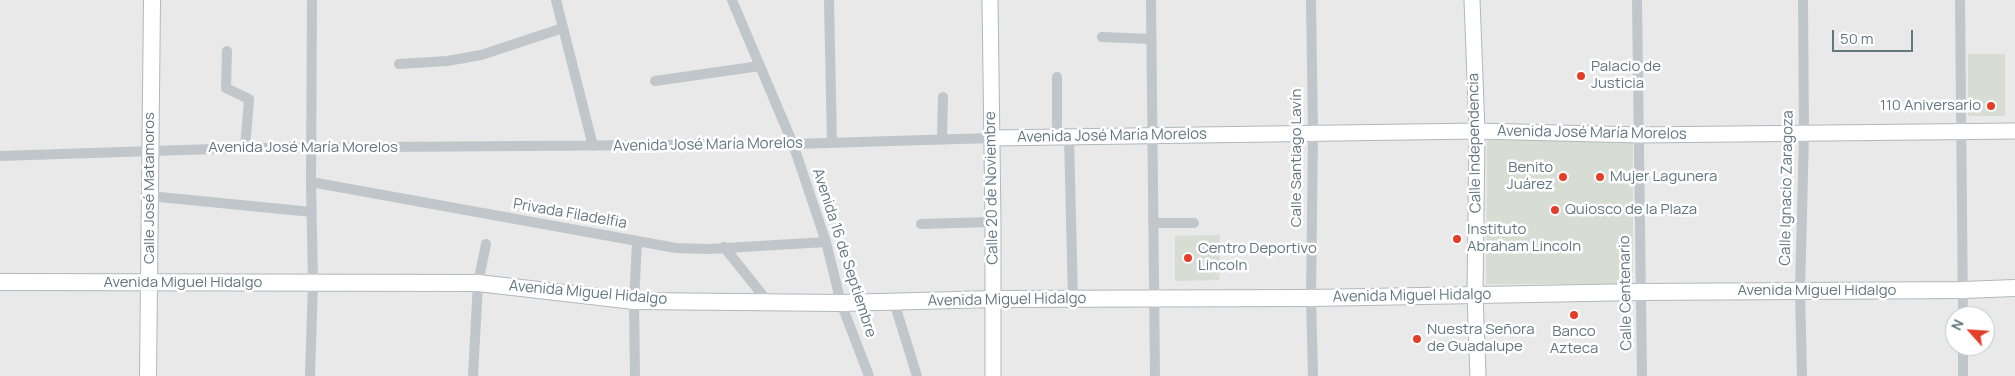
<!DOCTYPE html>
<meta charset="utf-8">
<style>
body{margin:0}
#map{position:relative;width:2015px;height:376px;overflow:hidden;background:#f8f7f5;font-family:Manrope,sans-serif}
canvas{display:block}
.north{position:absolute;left:1945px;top:306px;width:50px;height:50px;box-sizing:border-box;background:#fff;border:1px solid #c0c9cc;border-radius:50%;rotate:296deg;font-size:14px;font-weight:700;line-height:20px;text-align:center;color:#627780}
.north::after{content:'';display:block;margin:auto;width:18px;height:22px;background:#e43e28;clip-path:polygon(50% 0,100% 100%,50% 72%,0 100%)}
.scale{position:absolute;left:1832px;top:30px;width:81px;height:22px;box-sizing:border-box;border:2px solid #627780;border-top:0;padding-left:6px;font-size:15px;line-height:18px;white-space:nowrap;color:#627780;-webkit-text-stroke:4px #fff;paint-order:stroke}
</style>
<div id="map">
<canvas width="2015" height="376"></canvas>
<div class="north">N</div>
<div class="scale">50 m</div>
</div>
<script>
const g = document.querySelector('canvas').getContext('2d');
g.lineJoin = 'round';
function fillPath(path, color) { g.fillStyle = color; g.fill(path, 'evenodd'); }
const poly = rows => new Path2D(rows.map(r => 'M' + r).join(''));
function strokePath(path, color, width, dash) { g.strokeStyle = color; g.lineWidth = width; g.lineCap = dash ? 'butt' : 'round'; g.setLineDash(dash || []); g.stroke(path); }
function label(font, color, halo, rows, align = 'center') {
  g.font = font + ' Manrope,sans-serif'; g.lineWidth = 5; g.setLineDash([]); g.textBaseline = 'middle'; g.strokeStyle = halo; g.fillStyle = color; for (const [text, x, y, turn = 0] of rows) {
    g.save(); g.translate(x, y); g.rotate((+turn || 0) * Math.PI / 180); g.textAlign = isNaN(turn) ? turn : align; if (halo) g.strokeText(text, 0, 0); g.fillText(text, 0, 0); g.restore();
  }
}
fillPath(poly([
 [0,0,2015,0,2015,376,0,376],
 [1955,316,1985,316,1985,346,1955,346]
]), '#e8e9e8');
fillPath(poly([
 [1968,54,2005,54,2005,116,1968,116],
 [1487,140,1633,140,1633,284,1486,284],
 [1220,235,1219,280,1175,281,1175,236]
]), '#d8ddd4');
const secondary = poly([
 [990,0,993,222,993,376],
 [1472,0,1477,131,1475,295,1478,376],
 [992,138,1477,131,1639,135,2015,131]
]);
const primary = poly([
 [0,282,478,283,634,301,841,303,994,299,1311,298,1641,292,1963,290,2015,288],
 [148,376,152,0]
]);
strokePath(secondary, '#b0b8bc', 17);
strokePath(primary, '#b2b8bb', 18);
strokePath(poly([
 [556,0,593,146],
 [732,0,793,144,826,242,841,303,869,376],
 [829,0,832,143],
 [1151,0,1155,376],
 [1311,0,1313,133,1311,298,1313,376],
 [1637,0,1642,376],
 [1960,0,1963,316],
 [1102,37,1151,39],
 [227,51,226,88,249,99,245,148],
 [399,64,447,61,481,55,563,28],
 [1057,77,1057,137],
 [655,81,760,66],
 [1069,137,1073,300],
 [942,138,943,97],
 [0,156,245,148,793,144,992,138],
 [311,182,676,248,709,249,826,242],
 [149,196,312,212],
 [1153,223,1194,223],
 [921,224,993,222],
 [724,247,769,303],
 [894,302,917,376],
 [1963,346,1963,376],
 [310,376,313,283,311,182,312,0],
 [473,376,478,283,486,244],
 [635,376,634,301,637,242],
 [1802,376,1800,291,1804,134,1803,0]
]), '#c0c6c9', 10);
strokePath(secondary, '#fff', 15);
strokePath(primary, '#fff', 16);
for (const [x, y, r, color] of [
 [1581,76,5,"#e43e28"],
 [1991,106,5,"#e43e28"],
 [1563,177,5,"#e43e28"],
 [1600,177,5,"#e43e28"],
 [1555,210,5,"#e43e28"],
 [1457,239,5,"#e43e28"],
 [1188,258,5,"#e43e28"],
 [1574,315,5,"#e43e28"],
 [1417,339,5,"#e43e28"]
]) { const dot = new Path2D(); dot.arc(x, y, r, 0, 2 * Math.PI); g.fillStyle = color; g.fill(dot); strokePath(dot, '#fff', 2); }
label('15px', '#627780', '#fff', [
 ["Palacio de",1591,67],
 ["Justicia",1591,84],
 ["110 Aniversario",1981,106,"right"],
 ["Benito",1553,168,"right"],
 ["Juárez",1553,185,"right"],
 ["Mujer Lagunera",1610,177],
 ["Quiosco de la Plaza",1565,210],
 ["Instituto",1467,230],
 ["Abraham Lincoln",1467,247],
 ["Centro Deportivo",1198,249],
 ["Lincoln",1198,266],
 ["Nuestra Señora",1427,330],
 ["de Guadalupe",1427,347],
 ["Banco",1574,332,"center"],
 ["Azteca",1574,349,"center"]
], 'left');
label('15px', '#627780', '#fff', [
 ["Avenida José María Morelos",1592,133,1],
 ["Avenida José María Morelos",1112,136,-1],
 ["Calle Independencia",1475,143,-91],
 ["Avenida José María Morelos",708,145,-1],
 ["Avenida José María Morelos",303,148],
 ["Calle Santiago Lavín",1297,158,-90],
 ["Calle José Matamoros",150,188,-90],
 ["Calle 20 de Noviembre",992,188,-91],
 ["Calle Ignacio Zaragoza",1787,188,-89],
 ["Privada Filadelfia",570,214,10],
 ["Avenida 16 de Septiembre",844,253,72],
 ["Avenida Miguel Hidalgo",183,283],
 ["Avenida Miguel Hidalgo",1817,291],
 ["Avenida Miguel Hidalgo",588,293,5],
 ["Calle Centenario",1626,293,-91],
 ["Avenida Miguel Hidalgo",1412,296,-1],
 ["Avenida Miguel Hidalgo",1007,300,-1]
]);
</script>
